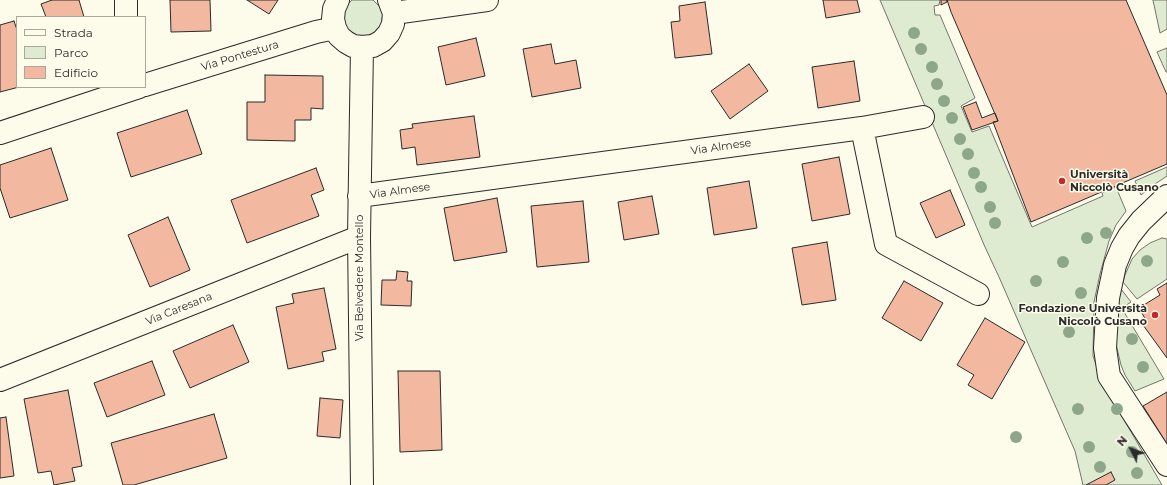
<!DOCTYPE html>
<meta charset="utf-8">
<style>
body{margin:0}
#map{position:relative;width:1167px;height:485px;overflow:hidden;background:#fdfbea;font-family:Montserrat,sans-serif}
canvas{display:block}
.legend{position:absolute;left:16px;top:16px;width:130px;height:72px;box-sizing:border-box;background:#fdfbea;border:1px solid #a9a89e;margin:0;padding:5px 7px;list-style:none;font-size:12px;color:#2b2b2b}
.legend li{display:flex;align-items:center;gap:8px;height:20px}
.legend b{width:20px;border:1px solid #a9a89e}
.north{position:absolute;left:1111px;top:429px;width:40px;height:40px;-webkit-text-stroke:3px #fdfbea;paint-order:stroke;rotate:312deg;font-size:11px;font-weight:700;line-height:16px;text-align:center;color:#2b2b2b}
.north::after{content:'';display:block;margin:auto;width:14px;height:18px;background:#2b2b2b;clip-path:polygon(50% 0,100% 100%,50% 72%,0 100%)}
</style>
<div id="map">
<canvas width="1167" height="485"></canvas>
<ul class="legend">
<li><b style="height:5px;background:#fdfbea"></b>Strada</li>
<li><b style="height:11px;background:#deebd1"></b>Parco</li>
<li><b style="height:11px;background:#f2b8a0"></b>Edificio</li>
</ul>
<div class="north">N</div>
</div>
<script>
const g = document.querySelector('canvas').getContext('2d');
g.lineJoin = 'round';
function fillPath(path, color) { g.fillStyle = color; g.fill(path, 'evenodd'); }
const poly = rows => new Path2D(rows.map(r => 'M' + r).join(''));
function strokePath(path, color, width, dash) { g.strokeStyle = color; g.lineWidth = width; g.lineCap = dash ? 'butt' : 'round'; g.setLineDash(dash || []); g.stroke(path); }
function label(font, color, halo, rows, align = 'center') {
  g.font = font + ' Montserrat,sans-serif'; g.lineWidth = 3; g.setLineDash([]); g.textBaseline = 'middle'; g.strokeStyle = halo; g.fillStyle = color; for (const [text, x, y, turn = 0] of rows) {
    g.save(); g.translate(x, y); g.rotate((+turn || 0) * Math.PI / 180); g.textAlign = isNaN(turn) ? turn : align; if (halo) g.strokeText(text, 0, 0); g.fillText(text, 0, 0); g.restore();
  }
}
const green = poly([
 [352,0,373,0,380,7,383,13,381,26,372,35,359,36,353,34,348,30,344,24,344,10,348,4,352,0],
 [880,0,940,0,939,5,934,6,935,15,940,15,975,98,961,106,972,132,989,126,1032,227,1103,196,1102,193,1116,187,1126,211,1116,225,1109,241,1100,274,1094,302,1093,356,1103,384,1162,485,1083,485,1075,451,999,277,985,247,880,0],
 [1153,0,1167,0,1167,29,1160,33,1153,0],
 [1167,48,1167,72,1166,72,1157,52,1167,48],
 [1167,167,1167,176,1152,186,1141,195,1135,181,1167,167],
 [1162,238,1167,239,1167,279,1137,299,1123,282,1125,275,1132,259,1140,250,1150,243,1162,238],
 [1121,289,1131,302,1122,308,1124,312,1164,379,1135,391,1125,375,1121,365,1115,340,1115,309,1121,289]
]);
fillPath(green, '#deebd1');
strokePath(green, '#74746e', 1);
const building = poly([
 [52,0,79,0,84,17,46,17,41,4,52,0],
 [170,0,210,0,211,31,171,32,170,0],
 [247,0,278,0,269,14,247,0],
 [823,0,857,0,860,12,826,18,823,0],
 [941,0,947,0,947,2,941,5,941,0],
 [947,0,1126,0,1167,95,1167,164,1031,222,993,122,998,121,951,12,947,0],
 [705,2,712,54,675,58,671,22,680,21,679,6,705,2],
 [14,21,17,30,17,87,19,87,0,92,0,25,14,21],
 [476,38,485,76,446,85,438,47,476,38],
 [551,44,555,64,576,60,581,88,532,97,523,49,551,44],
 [854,61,860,101,818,108,812,67,854,61],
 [749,64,768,91,730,119,711,91,749,64],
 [265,75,323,76,323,109,311,108,311,120,295,120,295,141,247,140,247,102,265,102,265,75],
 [976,102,982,118,995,113,998,121,972,130,963,107,976,102],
 [187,110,202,154,131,177,117,133,187,110],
 [474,116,480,157,417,165,415,147,402,149,400,130,413,128,412,124,474,116],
 [51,148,68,200,10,218,0,188,0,165,51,148],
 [839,157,850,214,812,221,802,164,839,157],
 [316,168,324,190,311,195,319,216,247,243,231,200,316,168],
 [749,181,757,228,714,235,707,188,749,181],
 [950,190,965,225,936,238,920,203,950,190],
 [652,196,659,234,624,240,618,202,652,196],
 [497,198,507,252,454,261,444,208,497,198],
 [583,201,589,262,537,267,531,206,583,201],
 [168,217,190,270,150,287,128,235,168,217],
 [827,242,836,300,802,305,792,248,827,242],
 [397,271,408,272,407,281,412,281,411,306,381,305,382,280,396,280,397,271],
 [904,281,943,303,921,341,882,318,904,281],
 [1167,283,1167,358,1143,325,1147,322,1139,308,1160,295,1157,289,1167,283],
 [324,288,336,349,322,352,324,361,288,369,276,307,294,303,292,294,324,288],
 [985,318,1025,342,992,399,968,385,974,375,957,365,985,318],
 [233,325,249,362,190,388,173,351,233,325],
 [152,361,165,395,107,417,94,383,152,361],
 [398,371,440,371,442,450,400,452,398,371],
 [68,390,82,466,72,468,75,481,54,485,51,471,38,473,24,399,68,390],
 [1167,392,1167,444,1143,406,1167,392],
 [320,398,343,400,340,438,317,436,320,398],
 [214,414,227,458,134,485,123,485,111,443,214,414],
 [6,417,14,476,0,478,0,418,6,417],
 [1111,472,1115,480,1106,485,1086,485,1111,472]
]);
fillPath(building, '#f2b8a0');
strokePath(building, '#2b2b2b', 1);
const minor = poly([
 [338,0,334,9,333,19,335,28,339,36,346,42,353,46,362,47,373,46,382,41,389,33,393,24,394,13,389,0],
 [394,13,487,0],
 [126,17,126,0],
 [145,85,316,32,335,28],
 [862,128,923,117],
 [0,133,139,87],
 [359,196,862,128,886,244,978,294],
 [1167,196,1141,221,1129,236,1122,248,1115,265,1108,298,1105,348,1109,376,1167,465],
 [0,380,359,237],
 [362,485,359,237,362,47]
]);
strokePath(minor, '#2b2b2b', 24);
strokePath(minor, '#fdfbea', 22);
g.fillStyle = '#8ea78a';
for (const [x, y] of [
 [914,33],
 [921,49],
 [932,67],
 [937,84],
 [944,101],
 [952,118],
 [960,139],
 [968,154],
 [974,173],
 [981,187],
 [990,207],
 [995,223],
 [1106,233],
 [1087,238],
 [1147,261],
 [1063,262],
 [1036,281],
 [1081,293],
 [1069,332],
 [1132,339],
 [1143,367],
 [1078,409],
 [1117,409],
 [1016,437],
 [1089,447],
 [1132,452],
 [1100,467],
 [1137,473]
]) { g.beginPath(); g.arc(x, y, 6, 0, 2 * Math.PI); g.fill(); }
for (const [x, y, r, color] of [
 [1062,181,4,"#c62828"],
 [1155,315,4,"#c62828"]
]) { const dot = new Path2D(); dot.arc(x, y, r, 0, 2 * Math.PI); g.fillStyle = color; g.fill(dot); strokePath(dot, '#fdfbea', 1.5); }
label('11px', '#2b2b2b', '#fdfbea', [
 ["Via Pontestura",240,56,-17],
 ["Via Almese",721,147,-8],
 ["Via Almese",400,191,-8],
 ["Via Belvedere Montello",360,278,-90],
 ["Via Caresana",179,309,-22]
]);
label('bold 11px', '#2b2b2b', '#fdfbea', [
 ["Università",1070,175],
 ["Niccolò Cusano",1070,188],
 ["Fondazione Università",1147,309,"right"],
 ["Niccolò Cusano",1147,322,"right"]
], 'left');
</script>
